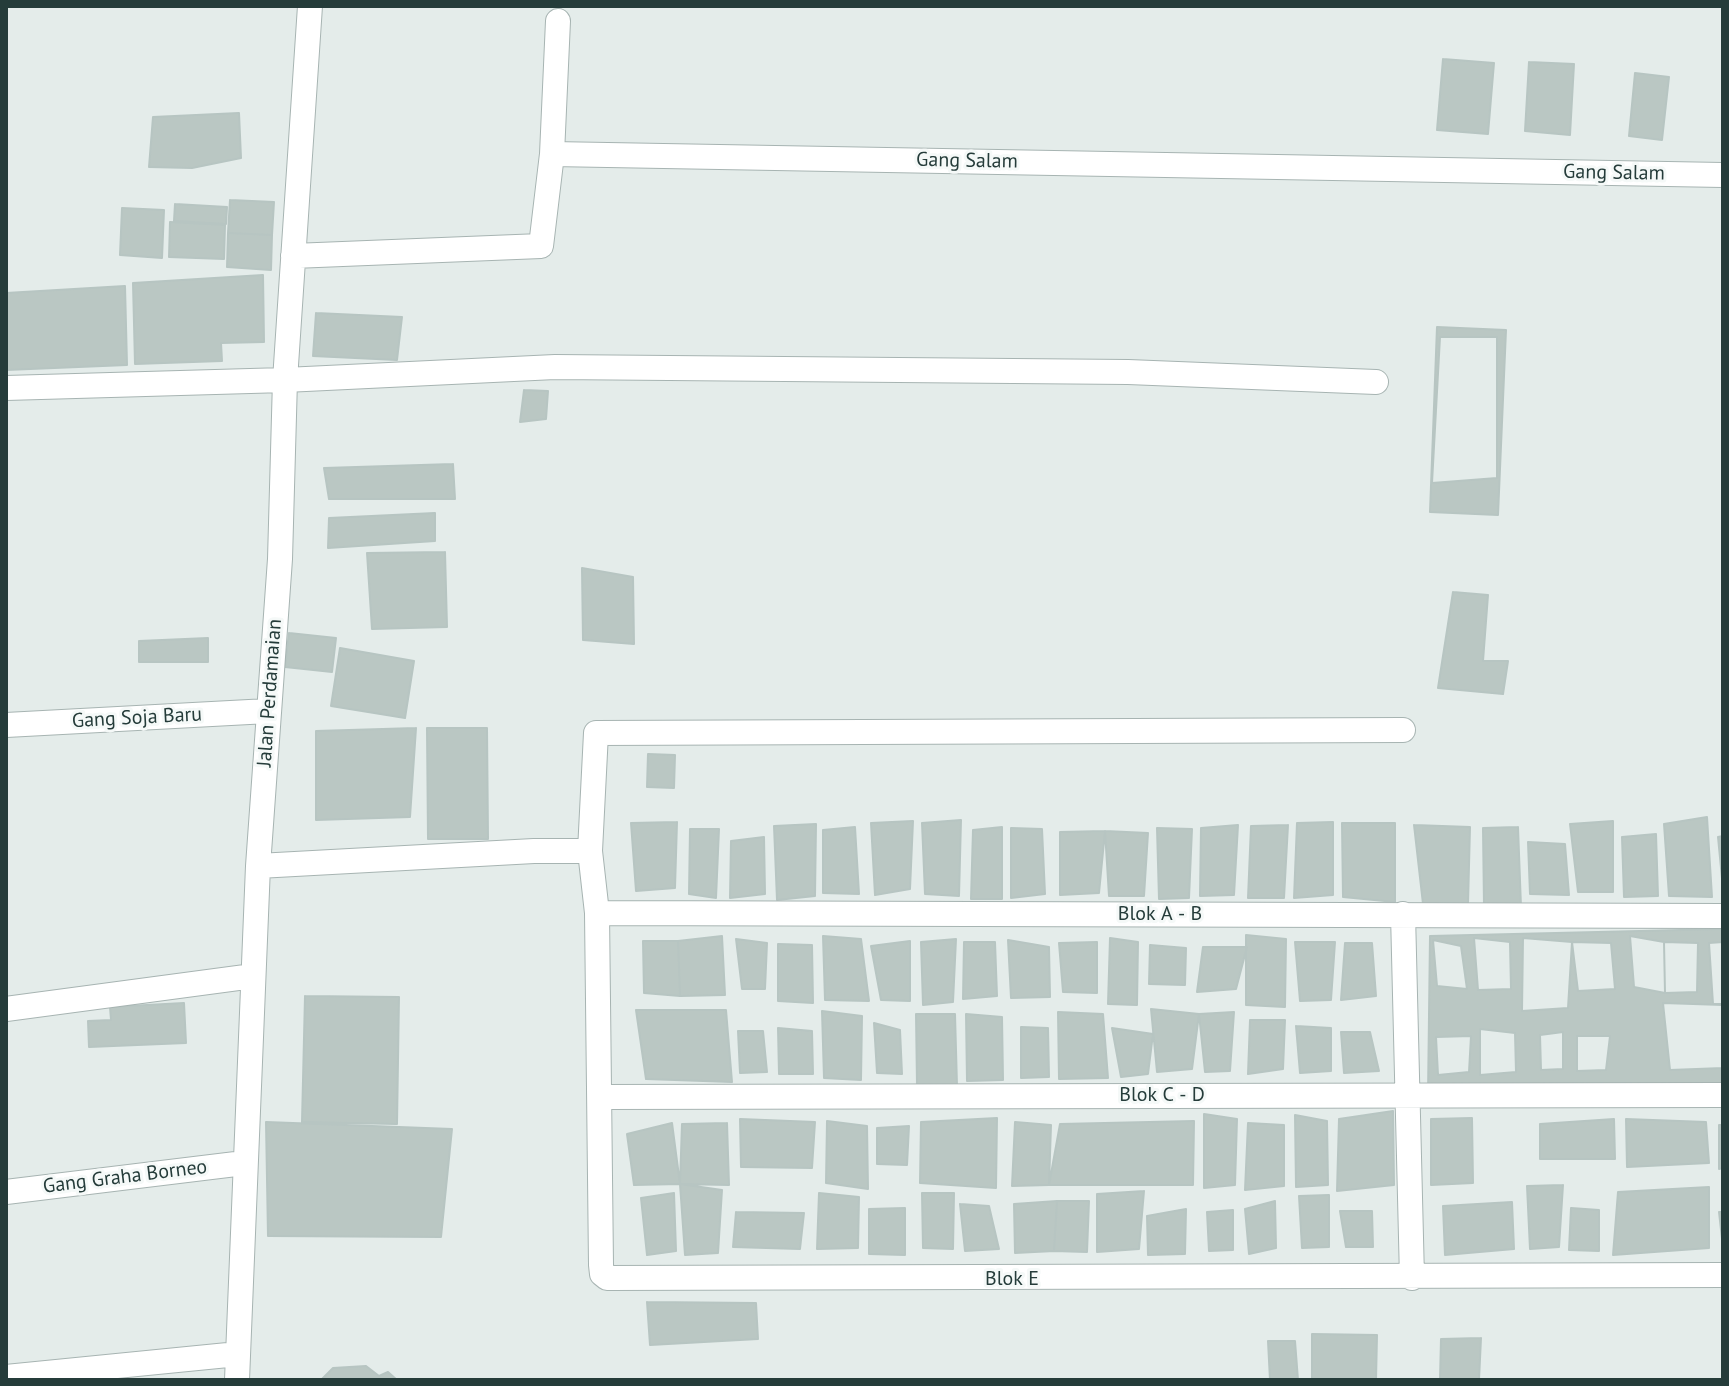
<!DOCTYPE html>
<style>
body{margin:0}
#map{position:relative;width:1729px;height:1386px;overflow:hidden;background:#e4ecea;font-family:"PT Sans",sans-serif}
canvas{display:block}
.frame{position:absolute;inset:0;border:8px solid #253c3a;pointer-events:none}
</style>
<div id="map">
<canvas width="1729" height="1386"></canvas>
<div class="frame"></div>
</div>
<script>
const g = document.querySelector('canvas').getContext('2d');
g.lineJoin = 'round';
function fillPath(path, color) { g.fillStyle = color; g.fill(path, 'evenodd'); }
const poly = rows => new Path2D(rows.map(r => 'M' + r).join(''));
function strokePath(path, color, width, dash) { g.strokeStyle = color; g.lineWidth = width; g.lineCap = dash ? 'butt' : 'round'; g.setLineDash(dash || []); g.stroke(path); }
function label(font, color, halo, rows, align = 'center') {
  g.font = font + ' "PT Sans",sans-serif'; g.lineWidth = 6; g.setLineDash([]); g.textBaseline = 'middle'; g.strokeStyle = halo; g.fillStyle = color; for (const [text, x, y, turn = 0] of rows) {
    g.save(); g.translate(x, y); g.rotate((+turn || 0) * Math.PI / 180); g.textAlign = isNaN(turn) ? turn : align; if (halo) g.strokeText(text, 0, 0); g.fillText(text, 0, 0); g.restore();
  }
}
const building = poly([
 [1443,59,1494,63,1488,134,1437,130,1443,59],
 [1529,62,1574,64,1570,135,1525,131,1529,62],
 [1635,73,1669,77,1662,140,1629,136,1635,73],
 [239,113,241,158,192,168,149,167,153,117,239,113],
 [230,200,274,202,272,235,228,233,230,200],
 [175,204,227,207,226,224,174,221,175,204],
 [122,208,164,210,162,258,120,255,122,208],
 [170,222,225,225,224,259,169,257,170,222],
 [228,233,272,235,271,270,227,267,228,233],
 [263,275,264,342,221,343,222,361,135,364,133,283,263,275],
 [125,286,127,365,6,370,6,293,125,286],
 [316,313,402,317,397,360,313,356,316,313],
 [1437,327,1506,330,1498,515,1430,512,1437,327],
 [1440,337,1497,337,1497,478,1432,483,1440,337],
 [524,390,548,391,546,419,520,422,524,390],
 [453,464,455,499,329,499,324,468,453,464],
 [435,513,435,541,328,548,329,518,435,513],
 [445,552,447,627,372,629,367,553,445,552],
 [582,568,633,577,634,644,583,640,582,568],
 [1453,592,1488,595,1483,661,1508,661,1503,694,1438,688,1453,592],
 [289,633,336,638,332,672,285,667,289,633],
 [208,638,208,662,139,662,139,641,208,638],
 [340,648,414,661,405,718,331,706,340,648],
 [416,728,410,817,316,820,316,731,416,728],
 [427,728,487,728,488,839,428,839,427,728],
 [648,754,675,755,674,788,647,787,648,754],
 [1707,817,1712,897,1669,896,1664,824,1707,817],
 [961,820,959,896,925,894,922,823,961,820],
 [913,821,910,889,875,895,871,823,913,821],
 [1613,821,1613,892,1578,892,1570,824,1613,821],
 [677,822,675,888,636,891,631,823,677,822],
 [1333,822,1333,895,1294,898,1297,823,1333,822],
 [1342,823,1395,823,1395,902,1343,897,1342,823],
 [816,824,815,896,777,900,774,826,816,824],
 [1238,825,1234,895,1200,896,1201,828,1238,825],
 [1288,825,1284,898,1248,898,1251,826,1288,825],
 [1414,825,1470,827,1468,904,1423,904,1414,825],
 [855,827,859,894,823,893,823,830,855,827],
 [1002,827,1002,899,971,899,973,830,1002,827],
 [1518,827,1521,907,1484,906,1483,828,1518,827],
 [1011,828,1042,829,1045,894,1011,898,1011,828],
 [1157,828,1192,829,1189,898,1159,899,1157,828],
 [690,829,719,829,716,898,689,894,690,829],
 [1105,831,1148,833,1144,896,1109,896,1105,831],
 [1105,831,1099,893,1060,895,1060,832,1105,831],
 [1656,834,1658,896,1624,897,1622,837,1656,834],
 [1723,836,1723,889,1718,837,1723,836],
 [764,837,765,894,730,898,731,841,764,837],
 [1528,842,1565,844,1569,895,1530,894,1528,842],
 [1723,929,1723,1085,1428,1095,1430,936,1723,929],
 [1246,935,1286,939,1285,1007,1246,1005,1246,935],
 [722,936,725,995,680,996,678,941,722,936],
 [823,936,861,939,869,1001,825,1000,823,936],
 [1630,936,1664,942,1665,993,1634,987,1630,936],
 [1110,938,1138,942,1137,1005,1108,1004,1110,938],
 [1474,938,1510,942,1511,989,1478,990,1474,938],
 [1523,938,1572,942,1568,1008,1522,1011,1523,938],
 [736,939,767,943,765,989,742,989,736,939],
 [956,939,953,1002,923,1005,921,942,956,939],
 [1008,940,1049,947,1050,997,1011,998,1008,940],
 [1433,940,1461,946,1467,989,1437,986,1433,940],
 [643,941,678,941,680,996,644,993,643,941],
 [910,941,910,1001,881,1000,871,946,910,941],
 [964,942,995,942,997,996,963,999,964,942],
 [1097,942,1097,993,1063,992,1059,943,1097,942],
 [1295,942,1335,942,1331,1000,1300,1001,1295,942],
 [1572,942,1611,943,1615,989,1578,991,1572,942],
 [1664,942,1698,943,1697,992,1665,993,1664,942],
 [1723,942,1723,1004,1713,1004,1709,943,1723,942],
 [1345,943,1372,943,1376,996,1341,1000,1345,943],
 [778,944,812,945,813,1003,778,1001,778,944],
 [1150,945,1186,948,1185,985,1149,984,1150,945],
 [1203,947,1247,947,1236,989,1197,992,1203,947],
 [305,996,399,997,397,1124,302,1122,305,996],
 [184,1003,186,1043,89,1047,88,1021,111,1020,110,1007,184,1003],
 [1663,1003,1723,1005,1723,1068,1670,1070,1663,1003],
 [1151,1009,1199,1014,1192,1069,1157,1072,1151,1009],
 [636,1010,726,1010,732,1082,646,1079,636,1010],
 [822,1011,862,1016,861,1080,824,1078,822,1011],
 [1058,1012,1103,1014,1108,1078,1059,1079,1058,1012],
 [1234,1012,1230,1071,1205,1072,1199,1014,1234,1012],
 [916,1014,955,1014,957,1086,917,1085,916,1014],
 [966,1014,1002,1017,1003,1080,967,1081,966,1014],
 [1250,1020,1285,1020,1283,1069,1248,1074,1250,1020],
 [874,1023,900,1030,902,1074,877,1073,874,1023],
 [1296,1026,1331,1028,1331,1071,1300,1073,1296,1026],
 [1021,1027,1048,1028,1049,1077,1021,1078,1021,1027],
 [778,1028,812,1031,813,1074,779,1074,778,1028],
 [1112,1028,1153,1034,1148,1074,1121,1077,1112,1028],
 [1480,1029,1515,1033,1516,1072,1480,1075,1480,1029],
 [738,1031,763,1031,767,1072,740,1073,738,1031],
 [1341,1032,1370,1032,1379,1071,1344,1073,1341,1032],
 [1563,1032,1563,1069,1541,1070,1540,1035,1563,1032],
 [1471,1036,1469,1072,1438,1075,1436,1037,1471,1036],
 [1577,1036,1610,1036,1606,1070,1577,1071,1577,1036],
 [1393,1111,1394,1185,1337,1191,1339,1119,1393,1111],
 [1204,1114,1237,1119,1235,1185,1204,1188,1204,1114],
 [1295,1115,1327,1121,1328,1185,1296,1187,1295,1115],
 [997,1118,996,1188,920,1183,921,1122,997,1118],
 [1472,1118,1473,1183,1431,1185,1431,1119,1472,1118],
 [740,1119,815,1122,812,1168,741,1167,740,1119],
 [1614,1119,1615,1159,1540,1159,1540,1124,1614,1119],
 [1626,1119,1706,1122,1709,1163,1627,1167,1626,1119],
 [827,1121,867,1126,868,1189,826,1183,827,1121],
 [1194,1121,1193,1185,1049,1185,1060,1124,1194,1121],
 [266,1122,452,1129,441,1237,268,1236,266,1122],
 [1015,1122,1051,1125,1049,1185,1012,1186,1015,1122],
 [672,1123,680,1184,634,1185,627,1134,672,1123],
 [727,1123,729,1185,680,1184,682,1124,727,1123],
 [1248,1123,1284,1125,1284,1186,1245,1190,1248,1123],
 [1719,1125,1723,1125,1723,1168,1719,1169,1719,1125],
 [909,1126,907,1165,877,1164,877,1128,909,1126],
 [680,1184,722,1190,718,1253,685,1255,680,1184],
 [1563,1185,1559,1247,1530,1249,1527,1186,1563,1185],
 [1709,1187,1709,1248,1613,1255,1618,1192,1709,1187],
 [1144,1191,1139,1249,1097,1252,1097,1194,1144,1191],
 [674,1193,676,1251,647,1255,641,1198,674,1193],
 [819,1193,859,1197,858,1248,817,1249,819,1193],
 [922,1193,954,1193,953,1249,923,1248,922,1193],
 [1329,1195,1329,1247,1302,1248,1299,1196,1329,1195],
 [1057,1201,1089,1201,1087,1252,1054,1251,1057,1201],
 [1057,1201,1054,1251,1015,1253,1014,1204,1057,1201],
 [1275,1201,1276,1248,1249,1254,1245,1209,1275,1201],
 [1512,1202,1514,1249,1445,1255,1443,1206,1512,1202],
 [960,1204,989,1206,999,1249,965,1251,960,1204],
 [905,1208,905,1255,869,1254,869,1209,905,1208],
 [1571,1208,1599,1210,1599,1251,1569,1250,1571,1208],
 [1186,1209,1185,1254,1148,1255,1147,1216,1186,1209],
 [1233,1210,1233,1250,1209,1251,1207,1212,1233,1210],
 [1340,1211,1372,1211,1373,1247,1346,1247,1340,1211],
 [736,1212,804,1213,800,1249,733,1247,736,1212],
 [1719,1212,1723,1212,1723,1248,1719,1212],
 [647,1302,756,1303,758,1339,650,1345,647,1302],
 [1312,1334,1377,1335,1376,1380,1312,1380,1312,1334],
 [1481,1338,1479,1380,1440,1380,1441,1339,1481,1338],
 [1268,1341,1295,1341,1298,1380,1270,1380,1268,1341],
 [366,1366,379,1376,388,1372,397,1380,321,1380,333,1368,366,1366]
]);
fillPath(building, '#bac7c3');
strokePath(building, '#b7c5c2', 2);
const minor = poly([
 [552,154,558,21],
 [293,256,541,246,552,154,1723,175],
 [6,388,285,380,555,367,1128,372,1376,382],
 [6,725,268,711],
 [590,851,596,733,1403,730],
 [258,866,534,851,590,851,597,913,601,1265,602,1274,607,1278,1723,1275],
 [597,913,1723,916],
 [1403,914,1412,1278],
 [6,1009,253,976],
 [600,1097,1723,1095],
 [6,1192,244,1163],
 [6,1377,238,1354],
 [237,1380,258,866,280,559,285,380,310,6]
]);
strokePath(minor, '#a7b4b2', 26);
strokePath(minor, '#fff', 24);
label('20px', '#253c3a', '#f5f9f8', [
 ["Gang Salam",967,161,1],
 ["Gang Salam",1614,173,1],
 ["Jalan Perdamaian",270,693,-86],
 ["Gang Soja Baru",137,718,-3],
 ["Blok A - B",1160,914],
 ["Blok C - D",1162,1095],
 ["Gang Graha Borneo",125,1177,-7],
 ["Blok E",1012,1279]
]);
</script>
